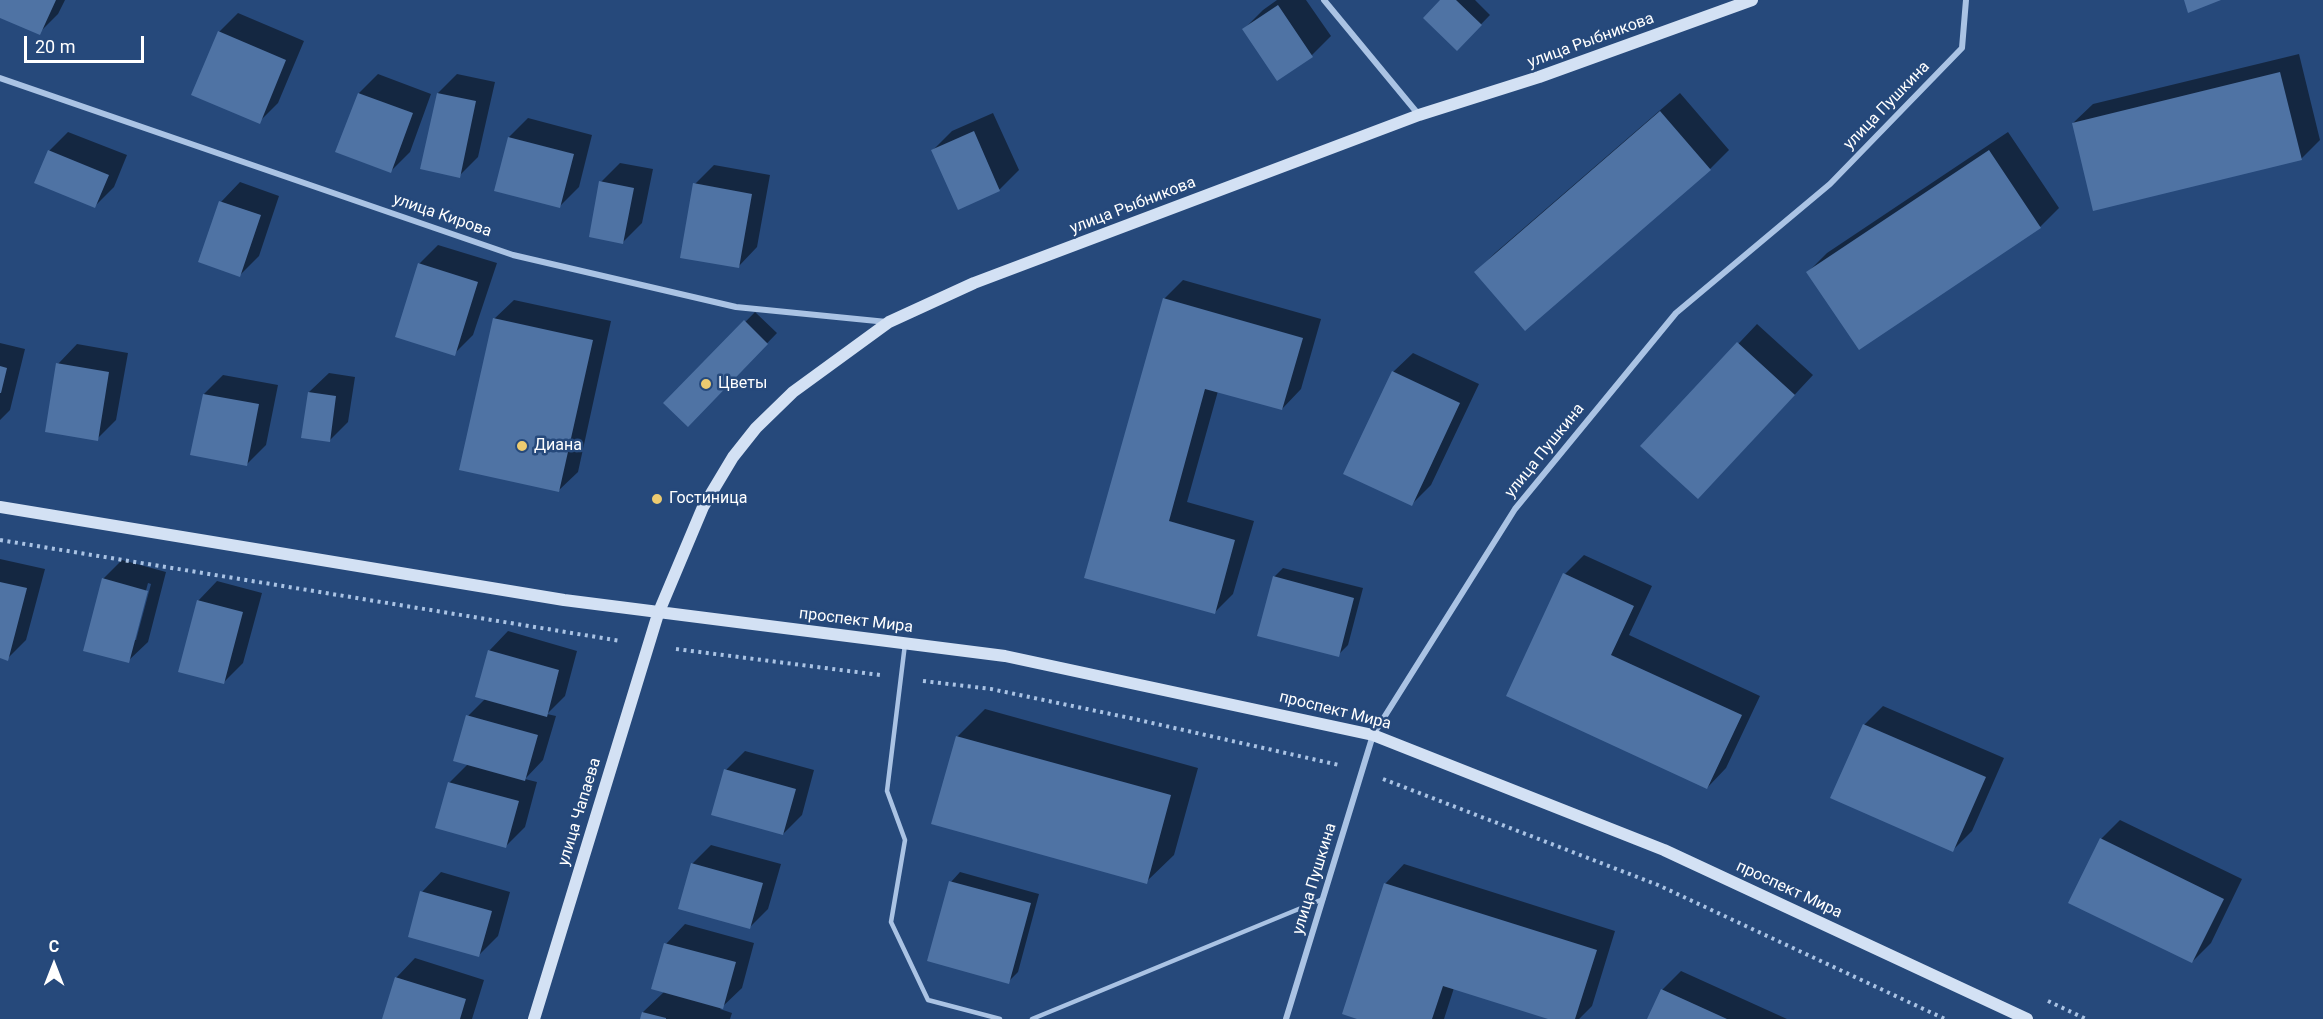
<!DOCTYPE html>
<meta charset="utf-8">
<style>
body{margin:0}
#map{position:relative;width:2323px;height:1019px;overflow:hidden;background:#26497b;font-family:Roboto,sans-serif}
canvas{display:block}
.north{position:absolute;left:24px;top:935px;width:60px;height:60px;-webkit-text-stroke:4px #26497b;paint-order:stroke;rotate:0deg;font-size:16px;font-weight:700;line-height:24px;text-align:center;color:#fff}
.north::after{content:'';display:block;margin:auto;width:21px;height:27px;background:#fff;clip-path:polygon(50% 0,100% 100%,50% 72%,0 100%)}
.scale{position:absolute;left:24px;top:36px;width:120px;height:27px;box-sizing:border-box;border:3px solid #fff;border-top:0;padding-left:8px;font-size:18px;line-height:21px;white-space:nowrap;color:#fff;-webkit-text-stroke:4px #26497b;paint-order:stroke}
</style>
<div id="map">
<canvas width="2323" height="1019"></canvas>
<div class="north">С</div>
<div class="scale">20 m</div>
</div>
<script>
const g = document.querySelector('canvas').getContext('2d');
g.lineJoin = 'round';
function fillPath(path, color) { g.fillStyle = color; g.fill(path, 'evenodd'); }
const poly = rows => new Path2D(rows.map(r => 'M' + r).join(''));
function strokePath(path, color, width, dash) { g.strokeStyle = color; g.lineWidth = width; g.lineCap = dash ? 'butt' : 'round'; g.setLineDash(dash || []); g.stroke(path); }
function label(font, color, halo, rows, align = 'center') {
  g.font = font + ' Roboto,sans-serif'; g.lineWidth = 5; g.setLineDash([]); g.textBaseline = 'middle'; g.strokeStyle = halo; g.fillStyle = color; for (const [text, x, y, turn = 0] of rows) {
    g.save(); g.translate(x, y); g.rotate((+turn || 0) * Math.PI / 180); g.textAlign = isNaN(turn) ? turn : align; if (halo) g.strokeText(text, 0, 0); g.fillText(text, 0, 0); g.restore();
  }
}
fillPath(poly([
 [0,0,65,0,58,14,39,33,0,16],
 [1277,0,1306,0,1331,36,1312,55,1244,29,1263,10],
 [1442,0,1475,0,1490,15,1457,49],
 [238,13,304,41,278,103,259,122,219,32],
 [2299,54,2320,140,2301,159,2073,123,2093,104],
 [378,74,431,94,410,152,391,171,359,93],
 [457,74,495,82,478,157,459,176,438,93],
 [1680,93,1729,150,1710,169,1525,329,1476,272,1495,253],
 [993,113,1019,170,1000,189,958,208,933,150,952,131],
 [528,118,592,135,579,187,560,206,509,137],
 [68,132,127,155,114,187,95,206,49,151],
 [2008,132,2059,208,2040,227,1859,348,1808,272,1827,253],
 [620,163,653,169,642,223,623,242,601,182],
 [714,165,770,175,757,247,738,267,695,184],
 [240,182,279,196,259,256,240,275,221,202],
 [438,245,497,263,473,335,454,354,419,264],
 [1183,280,1321,319,1301,389,1282,409,1218,391,1187,502,1254,521,1233,594,1214,613,1086,577,1164,299],
 [514,300,611,321,578,472,558,491,494,319],
 [755,312,777,333,688,425,666,403],
 [1757,324,1813,375,1717,478,1642,446],
 [0,343,25,349,10,410,0,420],
 [77,344,128,353,116,420,97,439,58,364],
 [1413,353,1479,384,1431,485,1411,505,1393,372],
 [329,373,355,377,348,422,329,441,309,392],
 [223,375,278,385,266,445,247,464,204,394],
 [1584,555,1652,586,1629,635,1760,696,1726,768,1707,788,1508,695,1565,574],
 [0,559,45,569,26,640,7,659,0,657],
 [122,560,166,572,148,642,128,661,103,579],
 [148,583,151,584,136,640,133,640],
 [1283,568,1363,588,1348,645,1338,655,1274,577],
 [217,581,262,593,243,663,224,682,198,601],
 [508,631,577,651,565,696,547,714,556,716,543,760,525,779,537,782,525,827,506,846,449,783,468,764,468,716,486,698,489,651],
 [1883,706,2004,758,1972,831,1953,850,1864,725],
 [985,709,1198,768,1174,855,1146,882,957,737],
 [745,751,814,770,802,815,783,834,726,770],
 [2120,820,2242,879,2211,943,2192,962,2101,839],
 [711,845,781,864,768,909,749,928,692,864],
 [1404,864,1615,931,1592,1006,1579,1019,1553,1019,1454,988,1444,1019,1363,1019,1385,884],
 [441,872,510,892,498,936,479,955,422,892],
 [960,872,1039,894,1018,972,1008,982,951,882],
 [685,924,754,943,742,988,720,1009,732,1013,730,1019,642,1019,643,1012,665,991,666,944],
 [415,958,484,980,472,1019,383,1019,396,978],
 [1681,971,1787,1019,1649,1019,1662,990]
]), '#0007');
fillPath(poly([
 [0,0,56,0,40,35,0,18],
 [1440,0,1456,0,1482,25,1457,51,1423,18],
 [2184,0,2221,0,2188,13],
 [1278,5,1313,57,1277,81,1242,29],
 [218,31,286,60,260,124,191,95],
 [2280,72,2302,160,2093,211,2072,123],
 [358,93,413,113,391,173,335,152],
 [437,93,476,101,460,178,420,169],
 [1660,111,1711,170,1525,331,1474,272],
 [974,131,1000,191,958,210,931,150],
 [508,137,574,154,560,208,494,191],
 [48,150,109,175,95,208,34,183],
 [1989,150,2041,228,1859,350,1806,272],
 [599,181,634,188,623,244,589,237],
 [693,183,752,194,739,268,680,258],
 [219,201,261,215,240,277,198,262],
 [418,263,478,282,455,356,395,337],
 [1163,298,1303,338,1282,410,1205,389,1169,521,1235,540,1215,614,1084,578],
 [493,318,593,340,559,492,459,470],
 [744,320,768,344,688,427,663,403],
 [1737,342,1795,395,1698,499,1640,446],
 [56,363,109,372,98,441,45,432],
 [0,366,7,368,1,393,0,393],
 [1392,371,1460,403,1412,506,1343,474],
 [308,392,336,396,330,442,301,438],
 [203,394,259,404,247,466,190,455],
 [1563,573,1634,606,1611,655,1742,715,1707,789,1506,696],
 [1273,576,1354,598,1339,657,1257,636],
 [102,578,148,591,129,663,83,651],
 [0,582,27,588,8,661,0,658],
 [197,600,243,612,224,684,178,672],
 [488,650,559,670,547,717,475,697],
 [466,715,538,735,525,781,453,761],
 [1863,724,1986,777,1953,852,1830,798],
 [956,736,1171,795,1147,884,931,824],
 [724,769,796,789,783,835,711,815],
 [448,782,519,801,506,848,435,828],
 [2100,838,2224,899,2192,963,2068,903],
 [691,863,763,883,750,929,678,909],
 [949,881,1031,903,1009,984,927,961],
 [1384,883,1597,950,1575,1019,1548,1019,1443,986,1432,1019,1357,1019,1342,1014],
 [420,891,492,911,479,957,408,937],
 [664,943,736,962,723,1009,651,989],
 [395,977,466,999,460,1019,382,1019],
 [1661,989,1727,1019,1647,1019],
 [642,1012,666,1018,666,1019,640,1019]
]), '#4f73a4');
strokePath(poly([
 [0,540,621,641],
 [676,649,880,675],
 [923,681,991,689,1130,718,1339,765],
 [1383,779,1658,885,1945,1019],
 [2048,1001,2086,1019]
]), '#aac3e4', 4, [3, 4.5]);
strokePath(poly([
 [905,644,887,791,905,840,891,922,928,1000,1000,1019],
 [1032,1019,1323,899]
]), '#aac3e4', 4.5);
strokePath(poly([
 [1324,0,1419,115],
 [0,78,513,255,736,307,887,322],
 [1286,1019,1373,735,1515,509,1676,313,1830,184,1962,48,1966,0]
]), '#aac3e4', 6);
strokePath(poly([
 [0,507,564,600,1005,656,1373,735,1664,850,2027,1019],
 [534,1019,658,614,703,507,733,457,756,428,793,392,889,322,974,283,1419,115,1539,77,1752,0]
]), '#d3e1f4', 12);
for (const [x, y, r, color] of [
 [706,384,6,"#edcb70"],
 [522,446,6,"#edcb70"],
 [657,499,6,"#edcb70"]
]) { const dot = new Path2D(); dot.arc(x, y, r, 0, 2 * Math.PI); g.fillStyle = color; g.fill(dot); strokePath(dot, '#26497b', 2); }
label('16px', '#fff', '#26497b', [
 ["улица Рыбникова",1591,41,-20],
 ["улица Пушкина",1887,106,-46],
 ["улица Рыбникова",1133,206,-21],
 ["улица Кирова",442,216,19],
 ["улица Пушкина",1545,451,-51],
 ["проспект Мира",856,621,7],
 ["проспект Мира",1335,711,14],
 ["улица Чапаева",580,812,-73],
 ["улица Пушкина",1315,879,-73],
 ["проспект Мира",1789,890,25]
]);
label('16px', '#fff', '#26497b', [
 ["Цветы",718,384],
 ["Диана",534,446],
 ["Гостиница",669,499]
], 'left');
</script>
